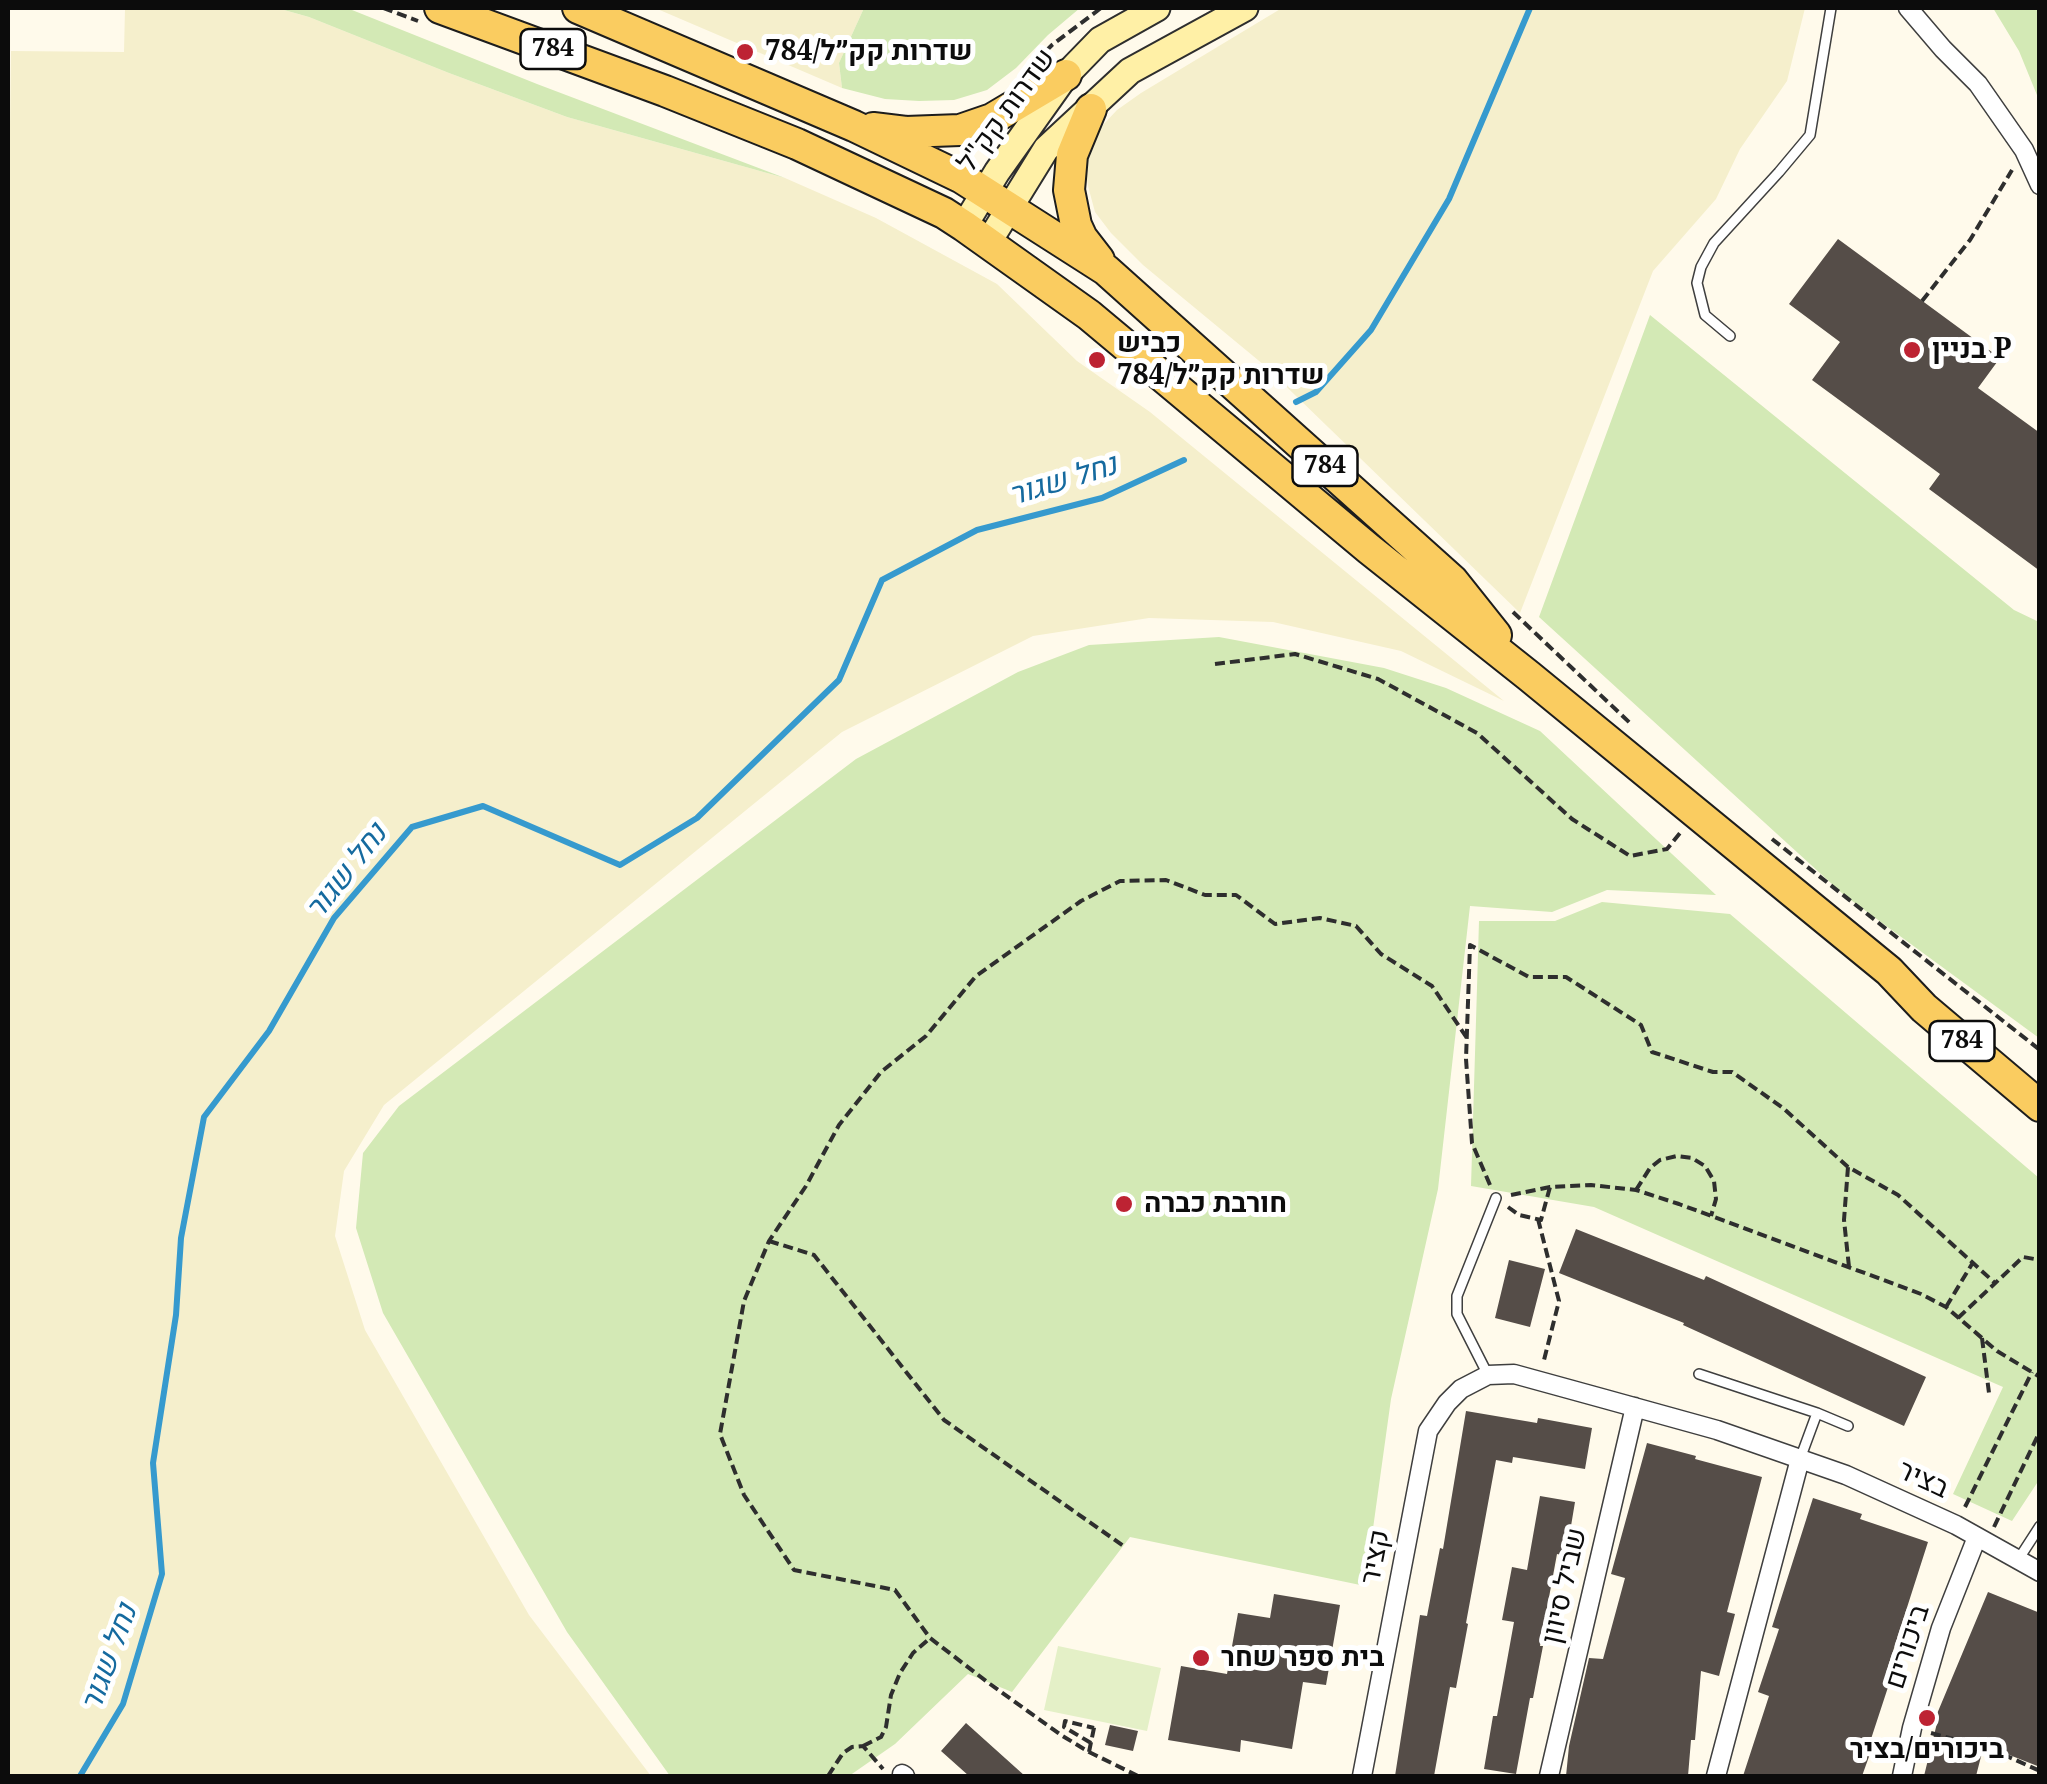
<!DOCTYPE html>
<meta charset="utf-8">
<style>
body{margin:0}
#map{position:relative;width:2047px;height:1784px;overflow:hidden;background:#fffaeb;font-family:"Noto Serif",serif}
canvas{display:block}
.frame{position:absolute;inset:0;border:10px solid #0c0c0c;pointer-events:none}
</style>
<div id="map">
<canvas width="2047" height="1784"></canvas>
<div class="frame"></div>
</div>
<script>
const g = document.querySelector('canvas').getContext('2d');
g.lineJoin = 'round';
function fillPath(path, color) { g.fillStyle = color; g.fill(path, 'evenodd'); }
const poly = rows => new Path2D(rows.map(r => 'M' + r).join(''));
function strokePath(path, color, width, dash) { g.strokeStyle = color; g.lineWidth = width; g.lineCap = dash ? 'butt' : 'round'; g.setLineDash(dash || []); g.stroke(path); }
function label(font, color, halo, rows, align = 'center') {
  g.font = font + ' "Noto Serif",Heebo,serif'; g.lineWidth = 10; g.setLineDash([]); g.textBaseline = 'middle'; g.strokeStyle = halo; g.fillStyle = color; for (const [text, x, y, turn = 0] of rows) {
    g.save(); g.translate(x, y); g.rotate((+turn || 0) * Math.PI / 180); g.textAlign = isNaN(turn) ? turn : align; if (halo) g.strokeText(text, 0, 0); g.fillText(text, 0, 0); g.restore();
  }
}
fillPath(poly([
 [125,8,277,8,309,17,449,73,567,117,785,178,876,218,997,284,1077,361,1150,412,1504,701,1401,651,1273,622,1149,618,1033,636,842,732,384,1105,344,1171,335,1236,365,1330,529,1615,651,1776,8,1776,8,274,11,51,124,52],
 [655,8,864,8,839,63,842,88],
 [1282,8,1805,8,1787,81,1740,149,1716,199,1653,271,1520,613,1264,365,1143,265,1111,233,1095,212,1088,186,1085,165,1093,139,1102,126,1117,110,1141,93]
]), '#f5efcc');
fillPath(poly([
 [277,8,347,8,537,84,785,178,567,117,449,73,309,17],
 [864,8,1080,8,1048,35,1016,68,987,90,954,100,919,101,885,99,842,88,839,63],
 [1993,8,2039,8,2039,100,2019,51],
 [1650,315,2014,610,2039,622,2039,1038,1844,895,1539,617],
 [1219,637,1384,668,1446,688,1540,731,1716,895,1607,890,1552,912,1470,906,1438,1189,1391,1399,1365,1586,1130,1537,1012,1692,968,1674,895,1744,849,1776,670,1776,567,1632,383,1313,356,1228,363,1153,399,1106,856,759,1018,672,1089,645],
 [1602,902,1730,914,2039,1178,2039,1480,2012,1521,1953,1494,2003,1387,1594,1207,1471,1186,1479,921,1555,921]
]), '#d3e9b5');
fillPath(poly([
 [1058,1646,1161,1668,1147,1731,1044,1710]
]), '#e4f0c7');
strokePath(poly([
 [1296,402,1316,392,1371,330,1449,199,1530,8],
 [80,1776,123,1704,162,1574,153,1463,176,1315,181,1238,204,1117,269,1031,334,918,412,827,483,806,620,865,697,818,839,680,882,580,977,530,1102,498,1184,460]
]), '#369ace', 6);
fillPath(poly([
 [1838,239,2000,358,1978,388,2040,433,2040,571,1929,489,1940,474,1812,380,1840,342,1789,304],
 [1576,1229,1704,1280,1706,1276,1926,1377,1904,1426,1683,1325,1684,1323,1559,1273],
 [1509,1260,1545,1269,1530,1327,1495,1318],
 [1466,1411,1537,1423,1538,1418,1592,1428,1585,1469,1513,1457,1512,1463,1496,1460,1466,1623,1468,1624,1456,1688,1450,1687,1434,1776,1395,1776,1420,1615,1427,1616,1440,1548,1443,1549],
 [1647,1443,1696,1456,1695,1459,1762,1477,1727,1612,1735,1614,1719,1676,1701,1671,1695,1740,1691,1740,1688,1776,1566,1776,1569,1746,1589,1658,1603,1659,1625,1578,1611,1574],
 [1540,1496,1575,1502,1566,1556,1557,1554,1540,1646,1543,1646,1533,1698,1530,1698,1516,1774,1484,1769,1493,1716,1497,1716,1514,1622,1502,1620,1512,1567,1527,1570],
 [1813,1498,1862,1514,1860,1519,1928,1542,1886,1673,1892,1675,1871,1739,1875,1740,1862,1776,1743,1776,1769,1696,1758,1692,1779,1629,1772,1627],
 [1988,1592,2040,1613,2040,1767,1984,1745,1976,1776,1924,1776,1937,1723,1934,1721],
 [1274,1594,1340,1605,1326,1685,1303,1682,1292,1749,1241,1740,1240,1752,1168,1740,1181,1666,1227,1674,1238,1613,1270,1618],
 [966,1723,1025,1776,969,1776,941,1751],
 [1110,1725,1138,1731,1133,1751,1105,1745]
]), '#554d48');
const lane = poly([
 [1730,336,1705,315,1697,283,1701,267,1714,243,1779,172,1810,135,1831,8],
 [1699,1374,1817,1413,1848,1426],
 [1488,1375,1457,1314,1457,1296,1496,1198],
 [1800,1459,1817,1413],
 [2018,1560,2040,1526]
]);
const street = poly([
 [1908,8,1943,49,1978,84,2024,150,2040,185],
 [902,1774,905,1776],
 [1362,1776,1428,1431,1447,1403,1461,1389,1488,1375,1514,1374,1605,1399,1717,1430,1846,1475,1956,1525,2040,1572],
 [1549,1776,1635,1407],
 [1716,1776,1800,1459],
 [1902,1776,1912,1728,1941,1628,1977,1537]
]);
const secondary = poly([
 [964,226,997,172,1066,75,1100,40,1157,8],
 [988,243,1046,149,1130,71,1245,8]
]);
const primary = poly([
 [440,8,665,91,797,144,944,213,964,226,1089,315,1369,549,1529,676,1889,971,1924,1008,2040,1106],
 [578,8,854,126,962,178,1106,270,1453,581,1496,635],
 [1091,109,1072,155,1069,190,1076,225,1082,238,1099,260],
 [873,128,906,132,960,130,992,119,1066,75]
]);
strokePath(lane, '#3f3f3f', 12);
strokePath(street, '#3f3f3f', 21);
strokePath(secondary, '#2e2e2e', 29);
strokePath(primary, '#1d1d1d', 34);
strokePath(poly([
 [383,8,418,21],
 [1035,62,1052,45,1101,8],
 [1922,301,1970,240,2012,170],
 [1513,612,1630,723],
 [1215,664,1295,654,1378,679,1477,733,1572,819,1630,856,1667,849,1680,833],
 [1772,839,2040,1050],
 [1848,1167,1844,1220,1849,1267],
 [1490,1185,1472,1143,1466,1059,1470,945,1529,977,1566,977,1641,1025,1652,1052,1713,1072,1732,1072,1783,1108,1848,1167,1898,1195,1995,1283],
 [1636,1190,1650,1168,1660,1160,1677,1156,1692,1158,1705,1166,1714,1181,1716,1199,1711,1216],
 [1511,1195,1550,1187,1591,1185,1636,1190,1679,1204,1921,1294,1946,1307,1997,1351,2040,1377],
 [1508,1207,1519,1215,1541,1220,1550,1187],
 [1538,1219,1559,1301,1543,1364],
 [769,1241,814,1255,944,1420,1125,1547],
 [1946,1307,1972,1264],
 [1958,1318,2023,1257,2040,1260],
 [1982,1338,1989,1393],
 [1965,1507,2032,1372],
 [1994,1527,2040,1431],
 [1931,1733,1991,1749,2040,1771],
 [1091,1743,1064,1727,1065,1721,1094,1728],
 [863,1746,881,1737,886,1727,891,1695,900,1673,913,1653,930,1638],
 [1089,1752,1095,1723],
 [828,1776,843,1753,852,1747,863,1746,883,1769],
 [1138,1776,1089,1752,1061,1735,990,1684,930,1638,895,1590,794,1570,744,1495,720,1434,744,1301,769,1241,806,1186,839,1125,881,1072,926,1036,976,976,1081,901,1120,881,1166,880,1205,895,1236,895,1275,924,1320,918,1356,926,1381,954,1432,986,1467,1038]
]), '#2e2e2e', 4, [10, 5]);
strokePath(lane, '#fff', 9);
strokePath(street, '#fff', 18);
strokePath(secondary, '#fff0a6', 25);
strokePath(primary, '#facc60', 30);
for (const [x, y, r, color] of [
 [745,52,10,"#bd2333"],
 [1912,350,10,"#bd2333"],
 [1097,360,10,"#bd2333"],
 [1124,1204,10,"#bd2333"],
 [1201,1658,10,"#bd2333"],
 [1927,1718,10,"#bd2333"]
]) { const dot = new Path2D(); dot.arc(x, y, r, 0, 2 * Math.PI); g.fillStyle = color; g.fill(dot); strokePath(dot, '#fff', 4); }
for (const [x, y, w] of [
 [553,49,65],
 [1325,466,65],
 [1962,1041,65]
]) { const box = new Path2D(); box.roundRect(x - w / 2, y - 20, w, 40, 8); g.fillStyle = '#fff'; g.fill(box); strokePath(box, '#0c0c0c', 2.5); }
label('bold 25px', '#0c0c0c', null, [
 ["784",553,49],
 ["784",1325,466],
 ["784",1962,1041]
]);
label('bold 28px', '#0c0c0c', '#fff', [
 ["784/שדרות קק״ל",765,52],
 ["כביש",1117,344],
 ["784/שדרות קק״ל",1117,376],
 ["בניין P",1932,350],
 ["חורבת כברה",1144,1204],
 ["בית ספר שחר",1221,1658],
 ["ביכורים/בציר",1927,1750,"center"]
], 'left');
label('28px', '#0c0c0c', '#fff', [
 ["שדרות קק\"ל",1007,111,-54],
 ["בציר",1923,1480,25],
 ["קציר",1376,1557,-79],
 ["שביל סיוון",1565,1586,-77],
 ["ביכורים",1908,1647,-72]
]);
label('italic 30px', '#156a9f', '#fff', [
 ["נחל שגור",1063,481,-17],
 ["נחל שגור",347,872,-52],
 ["נחל שגור",110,1658,-70]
]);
</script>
